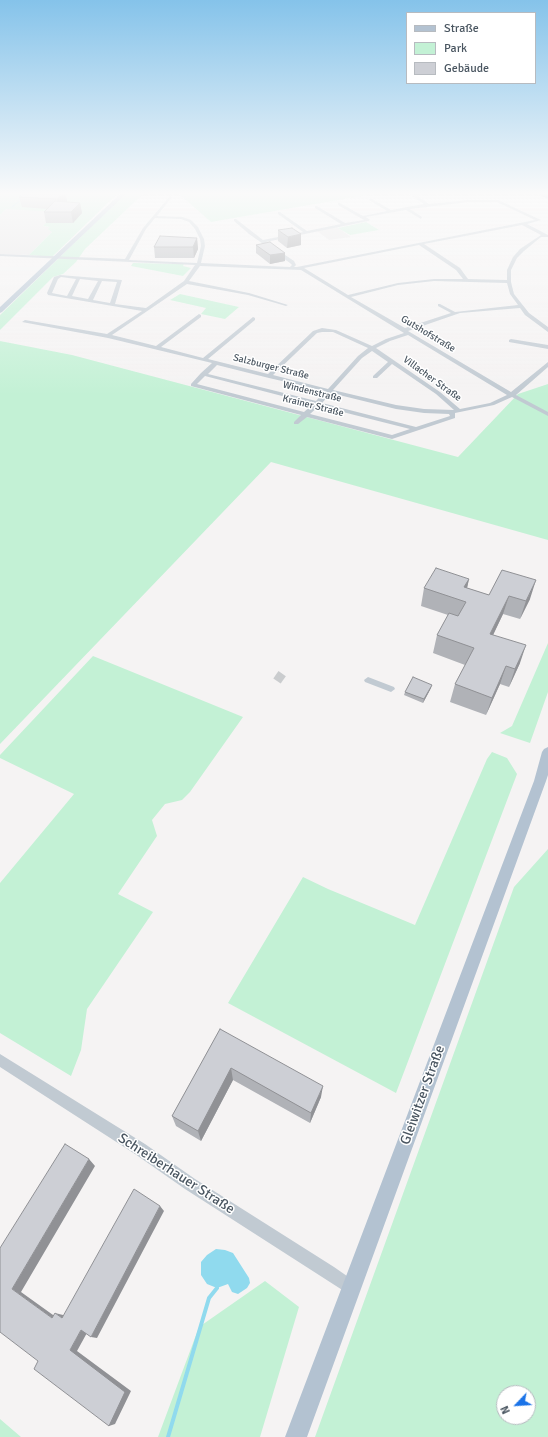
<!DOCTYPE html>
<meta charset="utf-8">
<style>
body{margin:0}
#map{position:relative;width:548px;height:1437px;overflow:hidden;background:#f5f3f3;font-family:Signika,sans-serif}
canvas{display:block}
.legend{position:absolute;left:406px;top:12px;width:130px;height:72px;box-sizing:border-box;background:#fff;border:1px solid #b7bbc0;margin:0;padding:5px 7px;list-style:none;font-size:12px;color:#4a5661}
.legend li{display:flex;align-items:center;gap:8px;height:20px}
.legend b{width:20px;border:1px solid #b7bbc0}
.north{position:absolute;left:496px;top:1385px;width:40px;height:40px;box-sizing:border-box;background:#fff;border:1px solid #b7bbc0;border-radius:50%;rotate:245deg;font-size:11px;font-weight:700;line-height:16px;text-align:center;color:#4a5661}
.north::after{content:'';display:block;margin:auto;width:14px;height:18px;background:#1a73e8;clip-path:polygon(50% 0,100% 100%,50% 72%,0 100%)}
</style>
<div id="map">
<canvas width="548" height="1437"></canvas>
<ul class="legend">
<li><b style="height:5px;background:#b3c2d1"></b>Straße</li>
<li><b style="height:11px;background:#c3f1d5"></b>Park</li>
<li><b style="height:11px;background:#cdcfd5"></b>Gebäude</li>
</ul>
<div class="north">N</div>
</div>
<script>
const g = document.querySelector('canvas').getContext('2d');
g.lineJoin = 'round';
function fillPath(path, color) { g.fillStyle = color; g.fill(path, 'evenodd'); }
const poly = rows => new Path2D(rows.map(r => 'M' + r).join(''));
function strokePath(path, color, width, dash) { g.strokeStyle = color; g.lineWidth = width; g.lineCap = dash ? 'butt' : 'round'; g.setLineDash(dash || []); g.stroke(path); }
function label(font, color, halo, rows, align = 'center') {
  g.font = font + ' Signika,sans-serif'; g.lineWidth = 3; g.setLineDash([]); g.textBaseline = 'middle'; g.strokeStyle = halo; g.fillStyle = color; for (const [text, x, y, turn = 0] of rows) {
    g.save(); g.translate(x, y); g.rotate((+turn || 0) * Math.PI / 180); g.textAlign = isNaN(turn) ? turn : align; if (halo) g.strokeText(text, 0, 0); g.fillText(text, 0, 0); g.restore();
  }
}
fillPath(poly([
 [0,208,57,211,43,226,50,227,52,232,29,255,0,254,0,215,5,210,0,210],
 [337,227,351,237,329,240,317,231]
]), '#e6e4e5');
fillPath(poly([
 [0,194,117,194,52,257,29,255,52,232,48,229,50,227,43,226,56,212,6,209,0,215],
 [125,194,143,194,85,249,76,262,63,274,53,277,0,330,0,315],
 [179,194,373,194,211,222],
 [366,222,379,230,350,235,338,228],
 [133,263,184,264,183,266,191,268,183,276,131,266],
 [180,294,239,307,225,319,201,314,206,308,170,300],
 [0,341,72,355,458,457,518,394,548,384,548,540,271,462,0,744],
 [548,643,548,692,530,743,500,733,512,726],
 [93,656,243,717,190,792,182,800,165,804,152,820,157,836,118,894,153,912,87,1009,81,1050,71,1076,0,1033,0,883,74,794,0,758,0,755],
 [492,752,507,758,517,774,396,1093,228,1003,303,877,328,889,415,925,487,759],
 [548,849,548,1437,315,1437,514,887],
 [504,1393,528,1393,528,1417,504,1417],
 [265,1281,299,1307,260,1437,158,1437,199,1327],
 [0,1419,21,1437,0,1437]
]), '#c3f1d5');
fillPath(poly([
 [216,1249,225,1250,233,1253,249,1278,250,1283,247,1288,238,1294,232,1292,228,1284,217,1288,207,1284,201,1275,201,1262,207,1255]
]), '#90daee');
strokePath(poly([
 [12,207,22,199]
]), '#90daee', 1);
strokePath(poly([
 [168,1437,209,1298,217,1288]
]), '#90daee', 4);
strokePath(poly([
 [277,681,284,671]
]), '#caccce', 9, [9, 4.5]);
const highway = poly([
 [539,194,548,194,548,198,540,195,539,194]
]);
strokePath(highway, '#7690ad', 1);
fillPath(poly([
 [409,194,414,194,429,204,468,200,498,200,541,220,527,224,548,235,548,237,541,237,524,251,517,258,511,270,511,282,514,294,529,313,548,327,548,332,525,315,520,308,460,313,408,331,511,392,548,362,548,367,516,395,548,412,548,416,512,397,494,405,455,413,455,418,392,439,307,417,298,424,294,424,294,422,301,415,191,386,191,384,201,373,212,363,108,338,22,322,25,320,107,334,142,311,48,295,47,293,54,277,60,275,122,280,115,304,146,308,184,281,195,265,0,256,0,254,125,259,143,228,170,196,172,197,157,216,183,217,191,220,198,227,204,239,205,246,201,263,290,267,292,265,290,263,249,234,234,221,234,219,236,219,263,240,303,232,278,214,278,212,280,212,307,231,341,224,315,208,315,206,317,206,345,223,364,220,338,205,338,203,340,203,363,216,387,211,369,200,370,198,391,210,424,204,409,194],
 [468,202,497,202,535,220,297,267,294,267,296,265,294,261,266,242,368,221,370,220,366,217,406,210,421,219,422,217,410,209,468,202],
 [155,218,181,219,189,222,195,229,200,239,201,246,197,263,129,260,146,229,155,218],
 [522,225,541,235,520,249,513,257,507,270,507,280,468,279,460,268,424,244,522,225],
 [419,245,456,270,463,279,434,279,398,283,348,295,304,268,419,245],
 [200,266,301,270,404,333,386,339,372,346,336,330,322,328,313,331,268,374,208,359,255,320,255,318,253,317,203,358,161,347,201,317,201,315,199,314,156,346,112,335,187,284,248,295,286,306,288,305,249,293,189,281,200,266],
 [61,277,76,279,67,296,52,293,58,279,61,277],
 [80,279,98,281,88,299,72,296,80,279],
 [102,281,117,282,110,303,93,300,102,281],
 [434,281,507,283,510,294,518,305,455,312,440,304,438,304,438,306,451,313,405,328,351,297,398,285,434,281],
 [322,332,333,332,368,348,358,356,328,389,273,375,317,333,322,332],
 [408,335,507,395,490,403,460,409,440,392,376,348,390,341,408,335],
 [372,351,388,362,373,376,373,378,377,378,392,364,436,394,454,410,424,409,396,405,333,390,362,358,372,351],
 [217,365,269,378,325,391,316,401,208,374,217,365],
 [205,376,313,404,304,412,197,384,205,376],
 [331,393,396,409,424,413,449,414,450,416,416,427,322,403,331,393],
 [319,406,410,429,392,435,310,414,319,406],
 [511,339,548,345,548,349,509,342,509,340,511,339],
 [368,677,394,687,395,689,391,692,365,682,364,680,368,677],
 [0,1054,145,1144,195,1179,334,1267,357,1283,359,1288,357,1293,352,1295,347,1293,185,1189,135,1154,0,1067,0,1054]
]), '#c1cad2');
fillPath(poly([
 [120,194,126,194,2,312,0,313,0,307,120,194],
 [548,747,548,775,546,781,307,1437,285,1437,534,781,542,752,544,749,548,747]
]), '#b3c2d1');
fillPath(highway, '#8ba5c1');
fillPath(poly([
 [66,194,67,202,80,203,82,213,73,223,46,223,44,212,48,209,22,207,19,197],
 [278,230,301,245,287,248,278,241],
 [197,238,198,249,194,258,155,258,154,247],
 [256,245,285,253,285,261,270,264,256,253],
 [502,570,530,599,520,619,503,614,493,635,520,663,509,687,500,684,486,715,450,702,455,684,465,665,433,653,437,635,448,615,421,606,424,588,469,579,467,588,489,595],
 [431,688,423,703,404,695,405,692],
 [220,1029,321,1097,310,1123,233,1080,201,1141,176,1126,172,1116]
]), '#b0b2b7');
fillPath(poly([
 [63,194,66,194,67,202,59,209,57,199],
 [80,203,82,213,73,223,71,212],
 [301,234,301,245,287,248,288,237],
 [197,238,198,249,194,258,193,247],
 [285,253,285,261,270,264,270,255],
 [469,579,465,597,464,587],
 [536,580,530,599,520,619,526,601],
 [509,596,503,614,485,652,490,634],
 [526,645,520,663,509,687,515,669],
 [506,666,500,684,486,715,492,698],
 [432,685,431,688,423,703,424,699],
 [231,1068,233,1080,201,1141,198,1131],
 [323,1086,321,1097,310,1123,311,1113],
 [89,1159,95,1166,21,1292,60,1320,52,1318,12,1289],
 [160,1206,164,1211,97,1338,91,1337],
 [55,1313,63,1315,70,1320,62,1318],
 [81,1330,88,1331,77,1351,131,1391,115,1424,109,1426,70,1350]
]), '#909195');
const building = poly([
 [22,194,63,194,57,199,19,197,22,194],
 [55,201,80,203,71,212,44,212,55,201],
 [292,228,301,234,288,237,278,230,292,228],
 [160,236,197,238,193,247,154,247,160,236],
 [270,242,285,253,270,255,256,245,270,242],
 [436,568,469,579,464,587,489,595,502,570,536,580,526,601,509,596,490,634,526,645,515,669,506,666,492,698,455,684,474,648,437,635,449,613,458,616,466,602,424,588,436,568],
 [413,677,432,685,424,699,405,692,413,677],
 [220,1029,323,1086,311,1113,231,1068,198,1131,172,1116,220,1029],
 [65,1144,89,1159,12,1289,52,1318,55,1313,62,1318,134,1189,160,1206,91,1337,81,1330,70,1350,125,1392,109,1426,34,1369,38,1361,0,1332,0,1248,65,1144]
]);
fillPath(building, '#cdcfd5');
strokePath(building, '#909195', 1);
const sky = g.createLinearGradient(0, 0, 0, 395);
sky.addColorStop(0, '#85c3ea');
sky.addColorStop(0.49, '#fafafa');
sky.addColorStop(1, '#fafafa00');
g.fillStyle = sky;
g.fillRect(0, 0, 548, 395);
label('10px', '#4a5661', '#fff', [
 ["Gutshofstraße",428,334,31],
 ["Salzburger Straße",271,367,14],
 ["Villacher Straße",432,379,36],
 ["Windenstraße",312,392,14],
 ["Krainer Straße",313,406,14]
]);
label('14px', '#4a5661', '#fff', [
 ["Gleiwitzer Straße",423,1095,-70],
 ["Schreiberhauer Straße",176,1174,33]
]);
</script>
